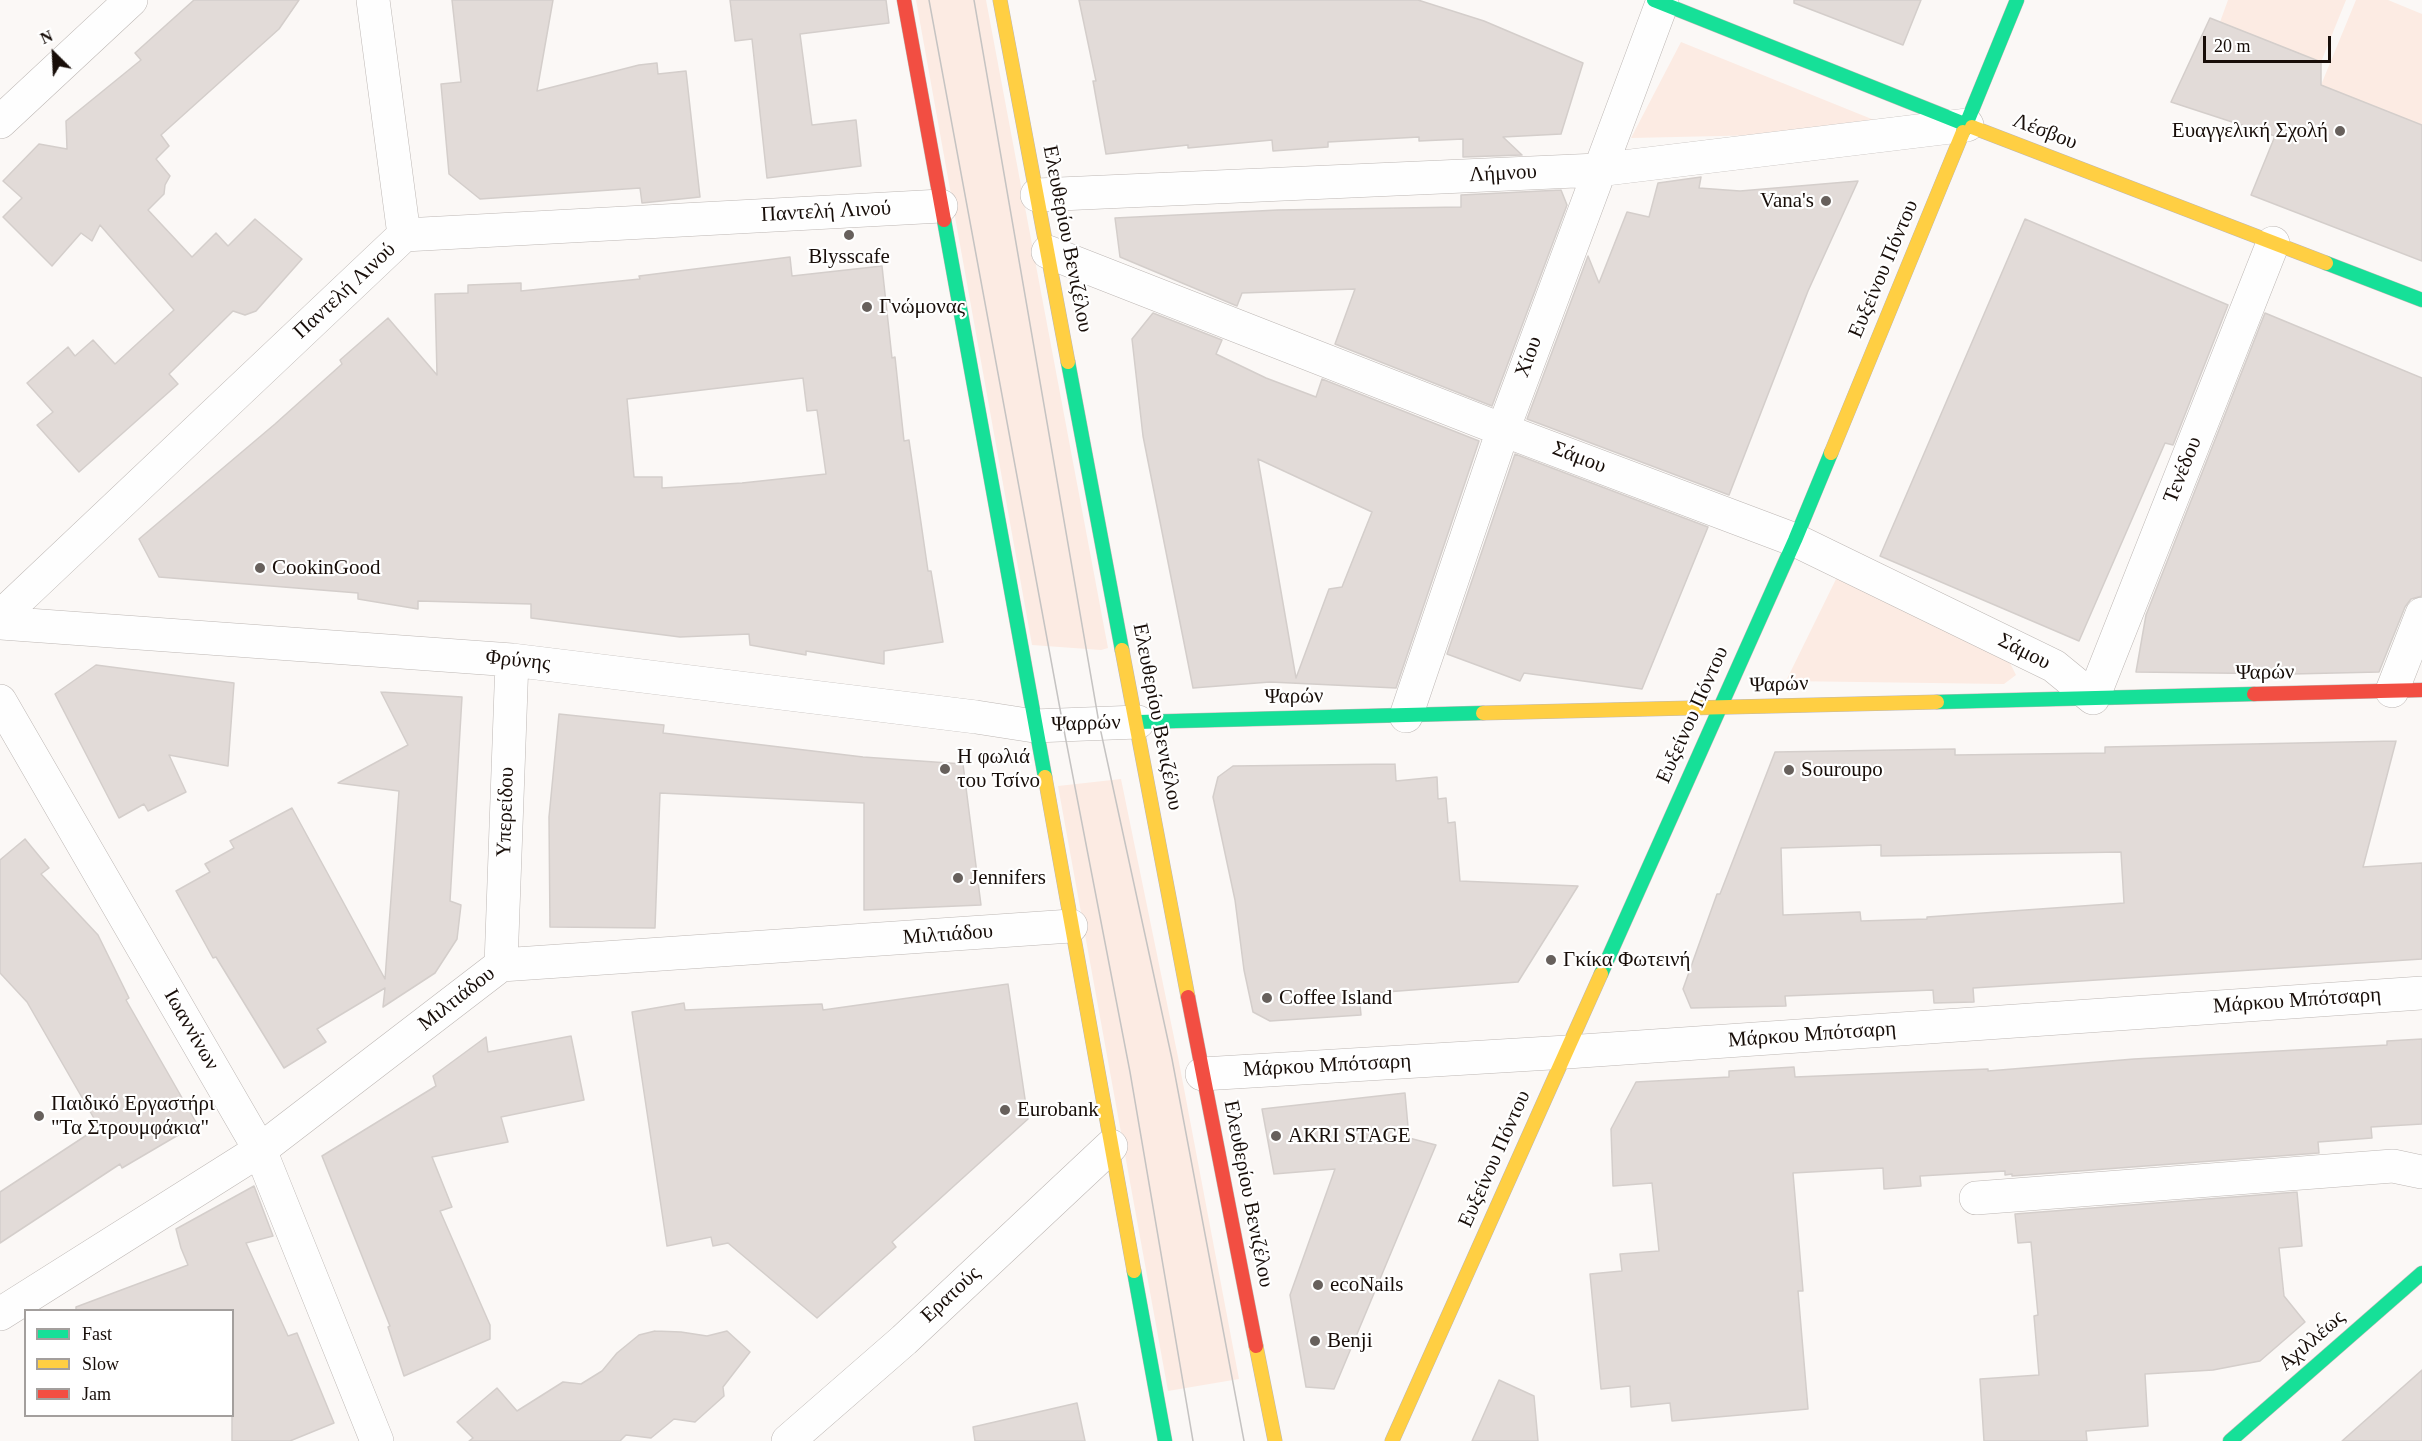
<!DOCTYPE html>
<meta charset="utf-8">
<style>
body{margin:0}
#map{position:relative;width:2422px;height:1441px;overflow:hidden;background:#fbf8f6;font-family:"Times New Roman",serif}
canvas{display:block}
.legend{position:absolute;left:24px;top:1309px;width:210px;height:108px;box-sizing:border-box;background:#fff;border:2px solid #a39f9d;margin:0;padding:8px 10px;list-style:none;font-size:18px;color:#180e09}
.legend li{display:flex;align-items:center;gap:12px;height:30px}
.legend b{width:30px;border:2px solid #a39f9d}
.north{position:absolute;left:24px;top:24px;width:60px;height:60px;-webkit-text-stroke:4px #fff;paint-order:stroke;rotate:336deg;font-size:16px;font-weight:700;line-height:24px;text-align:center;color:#180e09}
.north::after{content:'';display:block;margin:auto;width:21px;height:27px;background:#180e09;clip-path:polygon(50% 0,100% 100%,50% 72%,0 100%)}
.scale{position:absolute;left:2203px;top:36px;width:128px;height:27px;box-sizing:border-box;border:3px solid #180e09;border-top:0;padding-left:8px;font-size:18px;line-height:21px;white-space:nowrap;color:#180e09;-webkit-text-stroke:4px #fff;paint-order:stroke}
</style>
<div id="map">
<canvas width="2422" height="1441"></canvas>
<ul class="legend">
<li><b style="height:8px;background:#16e098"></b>Fast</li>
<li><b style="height:8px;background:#ffcf43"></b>Slow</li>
<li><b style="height:8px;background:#f24e42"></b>Jam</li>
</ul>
<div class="north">N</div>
<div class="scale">20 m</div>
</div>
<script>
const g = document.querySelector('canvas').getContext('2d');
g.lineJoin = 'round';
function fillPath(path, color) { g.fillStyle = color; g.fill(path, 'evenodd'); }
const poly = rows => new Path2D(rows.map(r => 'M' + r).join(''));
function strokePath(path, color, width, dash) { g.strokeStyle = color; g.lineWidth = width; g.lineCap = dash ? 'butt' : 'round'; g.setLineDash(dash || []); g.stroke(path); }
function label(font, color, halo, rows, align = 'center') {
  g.font = font + ' "Times New Roman",serif'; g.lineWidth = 4.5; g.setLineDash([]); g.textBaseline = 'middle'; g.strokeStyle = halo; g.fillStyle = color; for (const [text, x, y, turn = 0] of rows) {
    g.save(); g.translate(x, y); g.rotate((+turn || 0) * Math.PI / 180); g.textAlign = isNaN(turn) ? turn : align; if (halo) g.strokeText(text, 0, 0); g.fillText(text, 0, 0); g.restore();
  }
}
fillPath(poly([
 [916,0,986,0,1108,648,1101,650,1032,645],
 [2228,0,2346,0,2321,62,2220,22],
 [2356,0,2388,0,2422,14,2422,125,2321,85],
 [1681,42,1884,124,1855,133,1631,138],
 [1839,573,2004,651,2016,675,2004,684,1786,681],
 [1121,779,1178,1057,1239,1379,1168,1391,1058,786]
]), '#fcebe3');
const building = poly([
 [194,0,299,0,279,29,161,135,169,146,156,159,170,176,165,185,164,194,148,210,192,257,216,233,228,246,255,219,302,259,256,311,245,315,233,311,169,374,178,384,79,472,37,425,53,412,27,383,68,347,75,356,93,340,115,364,174,310,100,225,92,241,81,233,52,266,3,217,22,198,3,181,39,144,67,149,66,121,141,60,135,53,194,0],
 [452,0,553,0,537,91,639,65,657,63,658,74,686,71,700,197,642,203,640,188,480,199,449,174,441,84,461,82,452,0],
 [730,0,886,0,889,23,800,34,812,125,856,120,861,166,767,178,752,39,735,41,730,0],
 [1079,0,1418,0,1484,21,1583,63,1561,134,1503,137,1522,155,1463,157,1463,139,1419,141,1419,137,1328,142,1328,147,1273,151,1272,140,1188,148,1188,145,1106,154,1093,81,1096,81,1079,0],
 [1794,0,1921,0,1903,45,1794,3,1794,0],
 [2210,18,2321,62,2321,85,2422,125,2422,261,2251,195,2275,136,2171,102,2210,18],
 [1701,177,1699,188,1740,191,1858,181,1808,291,1729,495,1527,419,1588,256,1599,283,1627,212,1649,217,1658,183,1701,177],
 [1561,190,1567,205,1492,406,1335,344,1355,289,1242,293,1237,306,1120,257,1115,218,1278,210,1461,207,1461,195,1561,190],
 [2025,219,2228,305,2173,445,2165,443,2079,641,1880,556,2025,219],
 [790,257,792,276,882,266,892,358,895,357,904,441,909,440,928,571,931,571,943,642,884,651,884,664,806,651,806,655,750,645,749,634,680,637,531,618,531,604,418,601,418,609,358,599,358,593,159,577,139,539,275,424,342,364,340,360,388,318,437,375,435,294,468,293,468,285,521,283,521,291,640,279,639,276,790,257],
 [803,378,807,411,817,410,826,474,742,483,662,488,662,477,634,477,627,399,803,378],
 [1153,313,1222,340,1216,354,1266,378,1316,397,1322,379,1479,441,1396,688,1270,682,1193,688,1143,436,1132,339,1153,313],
 [1258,459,1372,512,1342,587,1329,589,1296,678,1258,459],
 [2265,313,2422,378,2422,596,2411,599,2405,607,2379,672,2292,674,2136,672,2146,615,2265,313],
 [1515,454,1708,527,1642,689,1524,673,1520,681,1447,654,1515,454],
 [96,665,234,683,228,766,169,755,186,792,148,811,144,804,119,818,55,694,96,665],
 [381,692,462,697,450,901,461,905,457,939,435,973,383,1007,385,988,317,1029,326,1042,284,1068,216,957,213,958,176,891,210,872,205,864,234,848,230,841,292,808,385,979,399,791,338,783,408,745,381,692],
 [559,714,664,725,663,733,863,757,963,764,981,905,864,910,864,803,660,793,655,928,550,927,549,817,559,714],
 [2396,741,2363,867,2422,863,2422,959,1973,988,1974,1002,1934,1003,1933,990,1785,996,1786,1006,1691,1008,1683,989,1717,894,1720,894,1775,752,1955,749,1955,755,2105,753,2105,747,2396,741],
 [1881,845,1881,856,2121,852,2124,903,1927,917,1927,919,1861,921,1860,912,1783,915,1781,848,1881,845],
 [1395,764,1396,781,1437,777,1438,799,1446,798,1448,823,1455,822,1460,881,1578,886,1518,982,1359,994,1361,1015,1270,1021,1253,1012,1244,970,1235,900,1213,797,1218,777,1233,766,1395,764],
 [25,839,49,868,41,874,98,935,129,998,126,1000,197,1124,122,1168,120,1164,0,1243,0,1192,99,1127,27,1002,0,973,0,860,25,839],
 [1008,984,1028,1119,892,1242,896,1247,817,1318,728,1243,713,1246,711,1237,667,1246,632,1012,684,1003,685,1010,822,1004,823,1010,1008,984],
 [571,1036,584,1100,501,1117,508,1142,432,1157,452,1207,440,1211,490,1325,490,1339,404,1376,388,1327,390,1326,322,1156,436,1086,433,1076,486,1037,488,1052,571,1036],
 [2422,1039,2422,1124,2371,1127,2372,1138,2318,1142,2319,1153,2012,1176,2012,1174,2005,1175,2005,1171,1920,1176,1921,1186,1884,1189,1883,1168,1793,1173,1803,1291,1798,1291,1808,1409,1672,1421,1670,1403,1631,1407,1630,1386,1601,1389,1590,1274,1622,1271,1620,1254,1659,1251,1652,1183,1613,1186,1611,1129,1636,1082,1729,1077,1729,1071,1794,1067,1795,1077,1988,1069,1988,1071,2134,1059,2387,1045,2387,1041,2422,1039],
 [1405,1093,1409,1138,1436,1145,1334,1389,1306,1387,1290,1295,1335,1169,1274,1174,1262,1109,1405,1093],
 [254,1186,273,1236,246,1243,288,1336,297,1333,334,1423,290,1441,232,1441,232,1311,76,1311,76,1307,188,1265,181,1248,176,1229,254,1186],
 [2297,1192,2302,1246,2279,1248,2284,1296,2305,1322,2260,1361,2213,1370,2145,1374,2148,1426,2086,1431,2087,1441,1984,1441,1980,1379,2039,1375,2034,1316,2038,1315,2031,1242,2018,1243,2015,1214,2297,1192],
 [655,1331,681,1332,707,1336,727,1331,750,1352,723,1387,724,1396,695,1422,674,1419,651,1438,626,1435,620,1441,469,1441,473,1438,457,1422,497,1388,517,1411,563,1382,581,1384,602,1371,617,1353,639,1335,655,1331],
 [2422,1370,2422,1441,2342,1441,2422,1370],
 [1499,1380,1534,1396,1538,1441,1472,1441,1499,1380],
 [1077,1403,1085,1441,975,1441,973,1427,1077,1403]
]);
fillPath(building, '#e2dbd8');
strokePath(building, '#d4cecb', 1.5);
const street = poly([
 [373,0,404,235],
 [0,122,131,0],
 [1037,195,1598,170,1967,125],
 [1048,252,1503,430,1795,540,2054,666,2093,698,2273,243],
 [0,617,404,235,941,206],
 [0,623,512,660,976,717,1034,726,1138,722],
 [2392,691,2422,614],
 [0,701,260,1150,377,1441],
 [1406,716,1503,430,1662,3],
 [501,965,512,660],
 [1202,1074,1567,1052,2422,993],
 [1976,1198,2393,1166,2422,1172],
 [0,1314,260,1150,501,965,1071,926],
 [788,1441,904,1340,1111,1146]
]);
const fast = poly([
 [1654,0,1972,127],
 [1963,132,2017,0],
 [944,220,1045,777],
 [2326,263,2422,300],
 [1068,362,1122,650],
 [1937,702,2254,694],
 [1138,722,1483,713],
 [1601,974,1795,540,1831,453],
 [1134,1271,1165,1441],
 [2230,1441,2422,1273]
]);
const slow = poly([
 [1000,0,1068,362],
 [1972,127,2326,263],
 [1831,453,1963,132],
 [1122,650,1188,997],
 [1483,713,1937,702],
 [1045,777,1134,1271],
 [1256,1346,1275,1441],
 [1392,1441,1601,974]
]);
const jam = poly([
 [904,0,944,220],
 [2254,694,2422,690],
 [1188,997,1256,1346]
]);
strokePath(street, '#bdb7b4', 34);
strokePath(fast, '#bdb7b4', 15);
strokePath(slow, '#bdb7b4', 15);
strokePath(jam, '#bdb7b4', 15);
strokePath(street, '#fefefe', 33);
strokePath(fast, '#16e098', 14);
strokePath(slow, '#ffcf43', 14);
strokePath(jam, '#f24e42', 14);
strokePath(poly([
 [929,0,1063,725,1130,1072,1193,1441],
 [974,0,1099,723,1172,1059,1244,1441]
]), '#c5c3c2', 1.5);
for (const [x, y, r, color] of [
 [2340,131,6,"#67605c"],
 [1826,201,6,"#67605c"],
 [849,235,6,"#67605c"],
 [867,307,6,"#67605c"],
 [260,568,6,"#67605c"],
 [945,769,6,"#67605c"],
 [1789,770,6,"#67605c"],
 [958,878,6,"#67605c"],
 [1551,960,6,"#67605c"],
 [1267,998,6,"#67605c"],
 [1005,1110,6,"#67605c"],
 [39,1116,6,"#67605c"],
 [1276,1136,6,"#67605c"],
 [1318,1285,6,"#67605c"],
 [1315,1341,6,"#67605c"]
]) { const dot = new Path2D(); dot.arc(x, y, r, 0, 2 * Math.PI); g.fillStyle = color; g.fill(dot); strokePath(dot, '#fff', 2); }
label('21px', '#180e09', '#fff', [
 ["Ευαγγελική Σχολή",2328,131,"right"],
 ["Vana's",1814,201,"right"],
 ["Blysscafe",849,257,"center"],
 ["Γνώμονας",879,307],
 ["CookinGood",272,568],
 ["Η φωλιά",957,757],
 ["του Τσίνο",957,781],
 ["Souroupo",1801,770],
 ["Jennifers",970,878],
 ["Γκίκα Φωτεινή",1563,960],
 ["Coffee Island",1279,998],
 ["Παιδικό Εργαστήρι",51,1104],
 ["\"Τα Στρουμφάκια\"",51,1128],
 ["Eurobank",1017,1110],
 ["AKRI STAGE",1288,1136],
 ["ecoNails",1330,1285],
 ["Benji",1327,1341]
], 'left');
label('21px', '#180e09', '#fff', [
 ["Λέσβου",2045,132,21],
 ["Λήμνου",1503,174,-3],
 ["Παντελή Λινού",826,212,-3],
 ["Ελευθερίου Βενιζέλου",1067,239,79],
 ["Ευξείνου Πόντου",1884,269,-67],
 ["Παντελή Λινού",345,291,-43],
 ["Χίου",1529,357,-70],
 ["Σάμου",1579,458,21],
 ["Τενέδου",2183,470,-68],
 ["Σάμου",2024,652,27],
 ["Φρύνης",518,661,6],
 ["Ψαρών",2265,673,-1],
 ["Ψαρών",1779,685,-2],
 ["Ψαρών",1294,697,-1],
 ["Ευξείνου Πόντου",1693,715,-66],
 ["Ελευθερίου Βενιζέλου",1157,717,79],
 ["Ψαρρών",1086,724,-2],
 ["Υπερείδου",506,812,-88],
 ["Μιλτιάδου",948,935,-4],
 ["Μιλτιάδου",457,999,-38],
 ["Μάρκου Μπότσαρη",2297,1001,-4],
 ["Ιωαννίνων",191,1030,60],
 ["Μάρκου Μπότσαρη",1812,1035,-4],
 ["Μάρκου Μπότσαρη",1327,1066,-3],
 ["Ευξείνου Πόντου",1495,1159,-66],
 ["Ελευθερίου Βενιζέλου",1248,1194,79],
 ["Ερατούς",951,1295,-43],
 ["Αχιλλέως",2312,1341,-41]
]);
</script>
